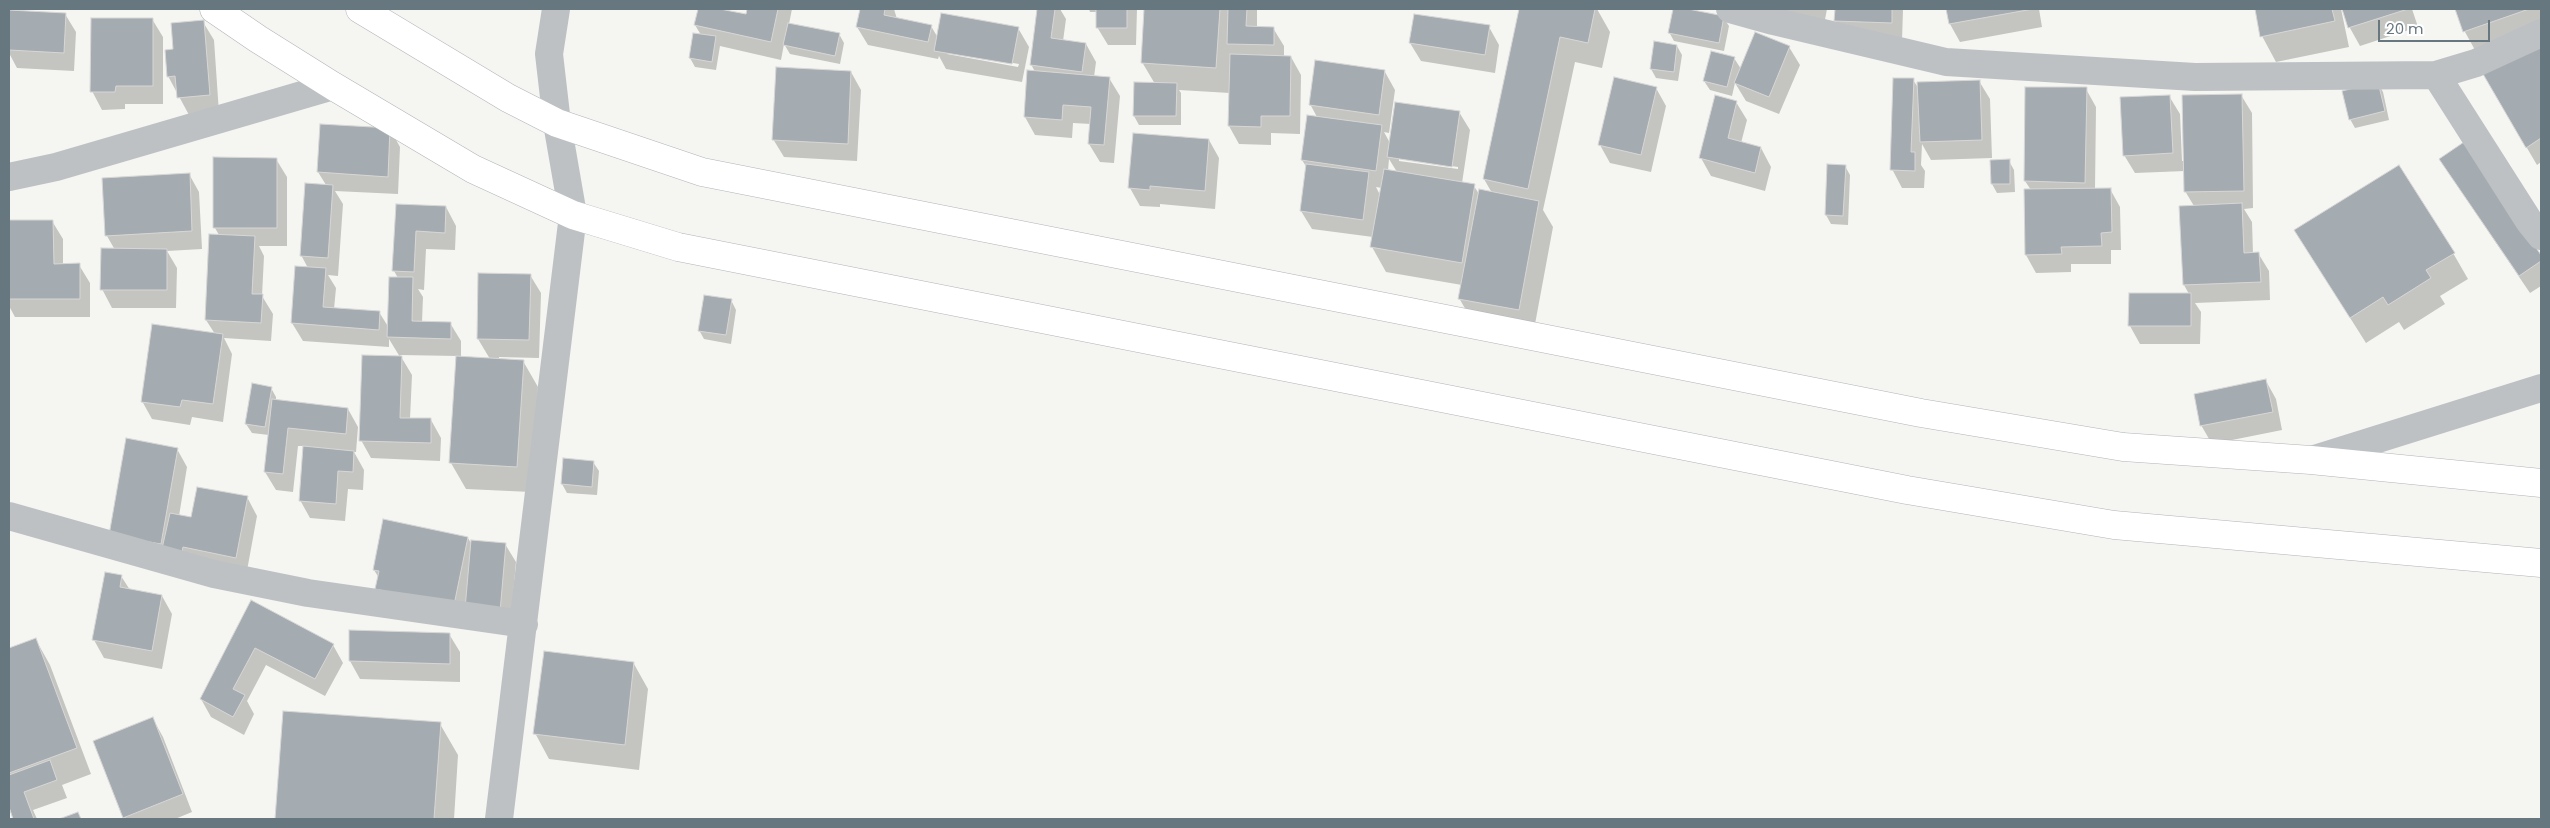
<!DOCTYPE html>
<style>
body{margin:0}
#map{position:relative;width:2550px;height:828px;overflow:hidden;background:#f5f5f2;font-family:Poppins,sans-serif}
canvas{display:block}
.frame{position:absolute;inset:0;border:10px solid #677780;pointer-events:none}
.scale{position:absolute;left:2378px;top:20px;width:112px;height:22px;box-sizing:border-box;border:2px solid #677780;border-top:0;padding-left:6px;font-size:15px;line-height:18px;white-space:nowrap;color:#677780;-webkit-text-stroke:4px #fff;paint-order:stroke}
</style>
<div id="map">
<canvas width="2550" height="828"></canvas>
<div class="frame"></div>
<div class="scale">20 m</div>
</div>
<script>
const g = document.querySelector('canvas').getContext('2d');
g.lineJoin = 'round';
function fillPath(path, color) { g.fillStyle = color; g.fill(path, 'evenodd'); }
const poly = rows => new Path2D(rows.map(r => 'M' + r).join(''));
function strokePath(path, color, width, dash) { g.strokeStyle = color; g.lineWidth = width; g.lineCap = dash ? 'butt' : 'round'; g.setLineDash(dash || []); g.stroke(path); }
fillPath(poly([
 [699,9,714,9,747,16,748,9,792,9,789,24,839,34,844,43,840,64,790,54,784,44,781,60,720,46,716,70,695,67,690,58,701,35,695,25],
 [861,9,894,9,897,19,931,26,938,38,1018,28,1029,47,1022,82,946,69,939,56,938,59,868,45,857,27],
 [947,52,1019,64,1018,67,947,54],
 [1039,9,1060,9,1066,19,1063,41,1086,44,1096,62,1094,77,1109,78,1120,96,1114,163,1100,162,1089,144,1091,124,1073,123,1072,138,1035,135,1025,117,1035,72,1031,64],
 [1089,9,1137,9,1136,45,1108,45,1097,27,1097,12,1090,12],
 [1146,9,1257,9,1257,28,1273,28,1284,46,1284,57,1291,57,1301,75,1300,134,1271,133,1271,145,1239,144,1229,126,1230,93,1179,90,1181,93,1181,125,1139,125,1134,116,1135,84,1155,84,1142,62],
 [1521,9,1597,9,1610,32,1602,68,1575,62,1543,210,1553,227,1533,335,1474,324,1459,298,1462,285,1386,272,1372,247,1373,237,1312,229,1301,211,1307,168,1302,160,1317,117,1310,104,1385,72,1395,90,1389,133,1384,132,1390,143,1459,112,1470,130,1462,183,1474,186,1479,194,1492,193,1484,179],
 [1399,158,1458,167,1458,169,1399,161],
 [1389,159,1397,172,1388,171],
 [1376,187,1382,188,1380,195],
 [1674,9,1723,17,1729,26,1724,51,1674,41,1669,32],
 [1761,9,1827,9,1823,30],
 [1836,9,1903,9,1902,41,1846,39,1836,21],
 [1947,9,2039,9,2042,27,1960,42,1950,24],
 [2256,9,2341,9,2349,47,2276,62,2262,36],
 [2344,9,2412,9,2418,27,2360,46,2350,28],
 [2456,9,2541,9,2541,26,2475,50,2465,32],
 [9,11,65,14,76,32,74,71,17,68,9,53],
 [152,19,163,37,163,104,125,104,125,109,102,110,92,91],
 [203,22,214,40,219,113,189,115,168,76,175,50],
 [1489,27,1499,45,1495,73,1421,61,1410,43],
 [2541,41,2541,162,2537,165,2484,75],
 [1677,46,1682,55,1678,81,1656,78,1651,69],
 [1789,47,1800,65,1779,114,1746,101,1735,83,1732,96,1710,90,1704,81,1734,58,1741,69],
 [851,72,861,90,857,161,784,157,773,139],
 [1913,80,1919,89,1979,81,1990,99,1992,158,1931,160,1922,144,1921,165,1925,171,1924,188,1902,188,1892,169],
 [2378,83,2383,92,2389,120,2355,128,2350,119],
 [1656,88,1666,106,1651,172,1610,163,1600,145],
 [2086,89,2096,107,2095,189,2110,189,2120,207,2121,250,2111,250,2111,264,2071,264,2071,272,2036,273,2026,255,2031,190,2025,181],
 [2241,95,2252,113,2253,208,2244,209,2252,222,2253,254,2258,253,2269,271,2270,300,2195,303,2201,312,2200,344,2140,344,2130,326,2189,294,2184,285,2194,206,2185,191,2185,171,2135,173,2124,155,2169,96,2180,114,2182,161,2184,161],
 [1736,102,1747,120,1741,143,1761,148,1771,167,1765,191,1711,176,1701,158],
 [321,125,390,129,400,147,398,194,335,191,343,204,338,276,328,275,336,288,334,309,379,312,389,328,398,278,394,271,397,205,446,207,456,226,455,250,426,249,424,290,418,289,423,297,422,322,450,323,461,341,461,357,490,359,478,339,479,274,530,275,541,293,539,358,499,357,499,360,523,361,538,387,531,492,466,489,451,463,458,356,400,355,412,375,410,419,431,420,441,438,440,461,371,458,361,440,400,357,389,339,389,347,303,341,292,323,296,267,308,268,301,255,326,185,318,172],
 [1209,140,1219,158,1215,209,1160,204,1160,207,1140,206,1130,188],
 [2463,144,2541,257,2541,286,2530,293,2440,160],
 [276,159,287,177,287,246,259,246,264,256,262,296,273,314,271,341,224,338,232,354,223,422,192,417,190,425,152,419,142,401,215,334,206,320,219,235,215,228],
 [1991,161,2009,161,2014,170,2015,192,1997,193,1992,184],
 [1845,166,1850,175,1848,225,1831,224,1826,215],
 [189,174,199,192,202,249,167,251,177,268,176,308,112,308,102,289,115,250,107,236],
 [9,221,52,221,63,239,63,265,79,265,90,283,90,317,15,317,9,306],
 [2453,253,2468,279,2440,296,2445,304,2404,330,2399,322,2366,343,2311,256],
 [731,300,736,310,731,344,704,339,699,330],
 [2266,381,2276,399,2282,430,2212,444,2201,425],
 [271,388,276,397,276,401,348,409,358,427,356,452,354,452,364,470,363,490,348,489,345,521,310,518,300,500,304,446,298,446,293,492,276,490,265,472,269,435,252,433,246,424],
 [177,449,187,467,179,516,192,518,247,497,257,516,246,576,121,553],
 [593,462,599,471,597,495,567,493,562,484],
 [468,538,472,545,505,544,516,562,510,630,379,578,374,570],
 [121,576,130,590,162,596,172,614,162,669,104,658,94,640],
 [252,602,333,645,343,663,325,696,266,665,247,701,254,714,244,735,211,717,201,699],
 [449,634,460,652,460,682,360,679,350,661],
 [36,640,50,665,91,774,62,785,67,798,33,810,37,819,15,819,9,803,9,650],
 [634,664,648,689,639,770,549,759,535,733],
 [284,712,440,724,458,755,454,819,277,819],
 [153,719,163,737,192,812,175,819,125,819]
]), '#0003');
const building = poly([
 [698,9,720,9,746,14,747,9,778,9,771,42,694,25,698,9],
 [860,9,885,9,884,15,932,25,928,42,856,27,860,9],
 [1037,9,1055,9,1051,38,1086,43,1082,72,1030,65,1037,9],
 [1096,9,1127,9,1127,28,1096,28,1096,9],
 [1144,9,1220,9,1216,68,1141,63,1144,9],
 [1228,9,1247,9,1246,26,1274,27,1274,45,1227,44,1228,9],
 [1519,9,1595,9,1588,43,1560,37,1528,189,1483,179,1519,9],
 [1673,9,1688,9,1724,16,1719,43,1668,33,1673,9],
 [1835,9,1892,9,1892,23,1834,21,1835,9],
 [1946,9,2033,9,1949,24,1946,9],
 [2255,9,2332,9,2335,21,2260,37,2255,9],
 [2342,9,2408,9,2348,28,2342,9],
 [2455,9,2529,9,2463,32,2455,9],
 [9,10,66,13,64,53,9,50,9,10],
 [941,13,1019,27,1012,64,934,51,941,13],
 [1414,14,1490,25,1485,55,1409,43,1414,14],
 [91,18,153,18,153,86,116,86,115,92,90,92,91,18],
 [204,20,210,95,177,98,175,76,167,77,165,50,173,49,171,23,204,20],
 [788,23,840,33,835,56,783,45,788,23],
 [1755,32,1790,46,1769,97,1734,83,1755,32],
 [693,33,716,36,712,62,689,58,693,33],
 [2541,40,2541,138,2526,148,2483,74,2541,40],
 [1654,41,1677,45,1674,72,1650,69,1654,41],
 [1711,51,1735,57,1727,87,1703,81,1711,51],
 [1230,54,1291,56,1290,116,1261,116,1261,127,1228,126,1230,54],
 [1315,60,1385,70,1379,115,1309,105,1315,60],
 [776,67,851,71,848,144,772,140,776,67],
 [1027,70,1110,77,1104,145,1088,144,1091,107,1063,105,1062,120,1024,117,1027,70],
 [1614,77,1657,87,1641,155,1598,145,1614,77],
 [1893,78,1914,78,1911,152,1915,152,1915,171,1890,170,1893,78],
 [1980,80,1982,140,1920,142,1917,82,1980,80],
 [1134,82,1177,83,1176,116,1133,116,1134,82],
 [2378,82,2385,111,2349,120,2342,91,2378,82],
 [2025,87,2087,87,2085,183,2024,181,2025,87],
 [2242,94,2244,191,2184,192,2182,95,2242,94],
 [1715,95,1737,101,1728,138,1761,147,1755,173,1699,158,1715,95],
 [2170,95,2173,153,2123,156,2120,97,2170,95],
 [1395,102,1460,111,1452,167,1387,157,1395,102],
 [1307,115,1382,125,1376,171,1301,160,1307,115],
 [320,124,390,128,388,177,317,172,320,124],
 [1133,133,1209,139,1205,191,1150,186,1150,190,1128,188,1133,133],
 [2464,142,2541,255,2541,261,2519,276,2439,159,2464,142],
 [213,157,277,158,277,228,213,228,213,157],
 [2010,159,2010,184,1991,184,1990,160,2010,159],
 [1306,164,1369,172,1363,220,1300,211,1306,164],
 [1827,164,1846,165,1843,216,1825,215,1827,164],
 [2399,165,2455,253,2426,270,2431,278,2388,305,2383,297,2350,318,2294,230,2399,165],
 [1384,169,1475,184,1462,263,1370,247,1384,169],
 [190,173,192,231,105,236,102,178,190,173],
 [305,183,333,185,328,258,300,256,305,183],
 [2111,188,2112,232,2101,233,2102,246,2061,247,2062,254,2025,255,2024,189,2111,188],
 [1479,189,1539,201,1519,310,1458,299,1479,189],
 [2242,203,2244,253,2259,252,2261,282,2183,285,2179,206,2242,203],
 [396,204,446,206,445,233,416,231,414,272,392,271,396,204],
 [9,220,53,220,54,264,80,263,80,299,9,299,9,220],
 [209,234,255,236,252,294,263,294,261,323,205,320,209,234],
 [101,248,167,249,167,290,100,290,101,248],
 [295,266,326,268,323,307,380,311,379,330,291,323,295,266],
 [478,273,531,274,529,340,477,339,478,273],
 [389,277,413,277,412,321,451,322,451,339,387,337,389,277],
 [2129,293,2191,293,2191,326,2128,326,2129,293],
 [704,295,732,299,726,335,698,331,704,295],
 [152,324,223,334,213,404,182,400,180,407,141,402,152,324],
 [362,355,402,356,400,418,431,418,431,443,359,441,362,355],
 [456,356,524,360,517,467,449,463,456,356],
 [2266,379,2273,412,2200,426,2194,394,2266,379],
 [252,383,272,387,265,427,245,424,252,383],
 [272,399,348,408,346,434,288,428,283,474,264,472,272,399],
 [126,438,178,448,161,544,109,535,126,438],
 [303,446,354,451,353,472,338,471,336,504,299,501,303,446],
 [563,458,594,461,592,487,561,484,563,458],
 [197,487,248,496,236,558,183,547,181,557,161,553,170,513,191,517,197,487],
 [383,519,468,537,454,605,375,589,379,571,373,570,383,519],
 [471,540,506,543,500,612,465,609,471,540],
 [105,572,122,575,120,587,162,595,152,651,92,640,105,572],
 [251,600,334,644,315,679,255,648,233,689,245,695,233,717,200,699,251,600],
 [349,630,450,633,450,664,349,661,349,630],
 [36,638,77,748,9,773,9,648,36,638],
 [544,651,634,662,625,745,533,734,544,651],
 [283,711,441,722,434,819,275,819,283,711],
 [153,717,183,794,123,818,93,741,153,717],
 [50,760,57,780,24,792,34,819,13,819,9,807,9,775,50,760],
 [78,812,81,819,59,819,78,812]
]);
fillPath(building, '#a5acb1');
strokePath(building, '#d7d6d5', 1);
const major = poly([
 [214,9,258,39,333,86,473,169,573,215,678,247,1907,490,2114,525,2541,563],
 [360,9,508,98,557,123,702,172,1921,413,2123,447,2311,460,2541,483]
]);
strokePath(major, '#b0b5b8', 29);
strokePath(poly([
 [1730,9,1773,21,1946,62,2195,77,2436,75,2476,63,2541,33],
 [2436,75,2529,221,2541,236],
 [9,177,56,167,333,86],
 [2311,460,2541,388],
 [9,516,214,574,308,593,524,624],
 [499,819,573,215,557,123,549,54,556,9]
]), '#bdc1c4', 28);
strokePath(major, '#fff', 28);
</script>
